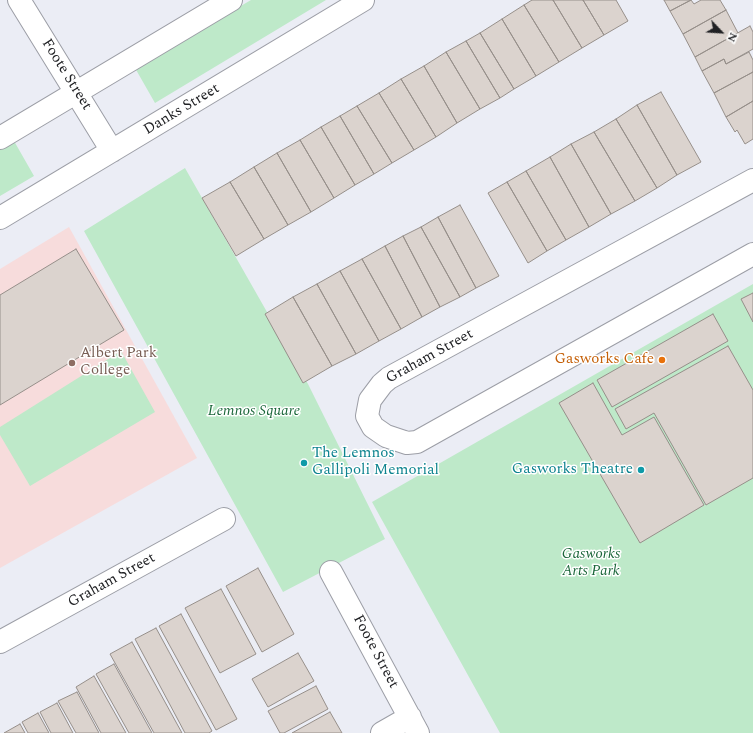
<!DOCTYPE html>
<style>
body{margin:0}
#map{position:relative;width:753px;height:733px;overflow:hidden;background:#ebedf5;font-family:Spectral,serif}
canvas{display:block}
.north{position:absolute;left:701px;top:12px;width:40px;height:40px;-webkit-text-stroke:3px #fff;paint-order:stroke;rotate:115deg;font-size:11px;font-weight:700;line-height:16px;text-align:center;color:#202124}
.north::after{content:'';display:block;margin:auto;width:14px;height:18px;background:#202124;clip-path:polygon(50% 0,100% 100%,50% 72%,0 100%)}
</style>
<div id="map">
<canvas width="753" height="733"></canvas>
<div class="north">N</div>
</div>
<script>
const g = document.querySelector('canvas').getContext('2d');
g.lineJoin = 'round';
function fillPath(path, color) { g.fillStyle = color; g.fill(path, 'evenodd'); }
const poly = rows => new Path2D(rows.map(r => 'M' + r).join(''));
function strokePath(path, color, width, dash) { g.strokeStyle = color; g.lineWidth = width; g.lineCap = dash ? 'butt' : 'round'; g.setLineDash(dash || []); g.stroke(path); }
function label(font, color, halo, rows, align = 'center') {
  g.font = font + ' Spectral,serif'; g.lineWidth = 3; g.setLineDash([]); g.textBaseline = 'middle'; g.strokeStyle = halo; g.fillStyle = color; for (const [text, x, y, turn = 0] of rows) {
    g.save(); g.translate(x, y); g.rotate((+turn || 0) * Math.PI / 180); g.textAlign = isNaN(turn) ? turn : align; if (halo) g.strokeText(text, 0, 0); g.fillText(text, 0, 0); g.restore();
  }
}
fillPath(poly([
 [69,227,197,458,0,568,0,269]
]), '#f7dcdc');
fillPath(poly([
 [251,0,326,0,155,103,135,68],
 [14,141,34,176,0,196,0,149],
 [185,168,308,384,385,539,283,592,84,231],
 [753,284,753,733,500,733,372,502],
 [121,351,155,412,30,486,0,435,0,427]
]), '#bee9c9');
const building = poly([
 [532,0,553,0,582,48,559,62,524,5,532,0],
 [553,0,583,0,604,35,582,48,553,0],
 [583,0,616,0,628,21,604,35,583,0],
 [664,0,691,0,670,11,664,0],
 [691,0,694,4,701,0,720,0,726,10,683,34,670,11,691,0],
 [524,5,559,62,536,76,502,19,524,5],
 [726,10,738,33,695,57,683,34,726,10],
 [502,19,536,76,514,89,480,33,502,19],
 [750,26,753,32,753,49,726,64,724,59,702,71,695,57,750,26],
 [480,33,514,89,500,98,466,41,480,33],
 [466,41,500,98,480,109,446,52,466,41],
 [446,52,480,109,457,123,424,66,446,52],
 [749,52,753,60,753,72,714,93,702,71,724,59,726,64,749,52],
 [424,66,457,123,436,137,401,79,424,66],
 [753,72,753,101,726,117,714,93,753,72],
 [401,79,436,137,414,150,379,93,401,79],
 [661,92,701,162,677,175,637,105,661,92],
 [379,93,414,150,392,163,357,106,379,93],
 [753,101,753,139,745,144,737,130,735,132,726,117,753,101],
 [637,105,677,175,657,188,616,119,637,105],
 [357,106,392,163,374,174,340,116,357,106],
 [340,116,374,174,355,185,321,127,340,116],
 [616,119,657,188,635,201,594,132,616,119],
 [321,127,355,185,334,198,300,140,321,127],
 [594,132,635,201,611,214,571,144,594,132],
 [300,140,334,198,311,212,277,153,300,140],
 [571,144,611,214,589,227,550,157,571,144],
 [277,153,311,212,288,225,254,167,277,153],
 [550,157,589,227,566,240,526,171,550,157],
 [254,167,288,225,264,239,230,182,254,167],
 [526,171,566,240,547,251,507,182,526,171],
 [230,182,264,239,236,256,202,198,230,182],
 [507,182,547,251,528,263,488,193,507,182],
 [460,205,499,276,476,288,438,217,460,205],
 [438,217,476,288,460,297,421,227,438,217],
 [421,227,460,297,440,307,403,236,421,227],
 [403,236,440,307,422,317,385,246,403,236],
 [385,246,422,317,401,329,362,259,385,246],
 [76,249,124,330,0,405,0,295,76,249],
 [362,259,401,329,379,341,340,271,362,259],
 [340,271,379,341,356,354,317,284,340,271],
 [317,284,356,354,332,366,293,297,317,284],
 [753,293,753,322,741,299,753,293],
 [293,297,332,366,303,383,265,314,293,297],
 [713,314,728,341,612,407,597,380,713,314],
 [728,346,753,390,753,478,706,505,654,413,626,429,615,409,728,346],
 [593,383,622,435,654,417,704,505,640,543,559,403,593,383],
 [258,568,294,634,262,652,226,586,258,568],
 [221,589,256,654,220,673,185,608,221,589],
 [181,614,237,719,216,730,159,626,181,614],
 [156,628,212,731,209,733,185,733,135,639,156,628],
 [132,642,182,733,154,733,110,654,132,642],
 [298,653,314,681,268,707,252,679,298,653],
 [114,664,152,733,129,733,96,674,114,664],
 [94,676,126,733,101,733,76,687,94,676],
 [316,686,328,709,284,733,280,733,268,711,316,686],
 [77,692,99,733,76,733,58,701,77,692],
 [57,703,73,733,51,733,40,712,57,703],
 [330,712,342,733,292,733,330,712],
 [38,713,49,733,28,733,22,722,38,713],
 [20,724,25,733,4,733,20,724]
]);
fillPath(building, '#dbd3ce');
strokePath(building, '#968f8a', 1);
const minor = poly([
 [19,0,112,151],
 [0,138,231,0],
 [753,180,389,378,382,384,370,400,367,416,373,427,386,436,407,443,417,442,753,254],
 [0,218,363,0],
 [331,572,418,733],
 [0,642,224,519],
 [382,733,410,717]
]);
strokePath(minor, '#9c9ea6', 24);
strokePath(minor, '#fff', 22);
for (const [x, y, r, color] of [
 [662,360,4,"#e8710a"],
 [72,363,4,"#8d6e63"],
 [304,463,4,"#0f9aa8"],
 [641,470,4,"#0f9aa8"]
]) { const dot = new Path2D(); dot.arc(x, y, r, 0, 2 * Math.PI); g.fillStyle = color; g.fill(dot); strokePath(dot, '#fff', 1.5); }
label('15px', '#202124', '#fff', [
 ["Foote Street",66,75,58],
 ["Danks Street",182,110,-31],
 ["Graham Street",430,357,-29],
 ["Graham Street",112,581,-29],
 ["Foote Street",375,652,62]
]);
label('15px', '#785e54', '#fff', [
 ["Albert Park",80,354],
 ["College",80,371]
], 'left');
label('15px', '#c56008', '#fff', [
 ["Gasworks Cafe",654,360]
], 'right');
label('italic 15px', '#1b673a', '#fff', [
 ["Lemnos Square",254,412],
 ["Gasworks",591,555],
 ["Arts Park",591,572]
]);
label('15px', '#0d838f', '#fff', [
 ["The Lemnos",312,454],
 ["Gallipoli Memorial",312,471],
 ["Gasworks Theatre",633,470,"right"]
], 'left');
</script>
